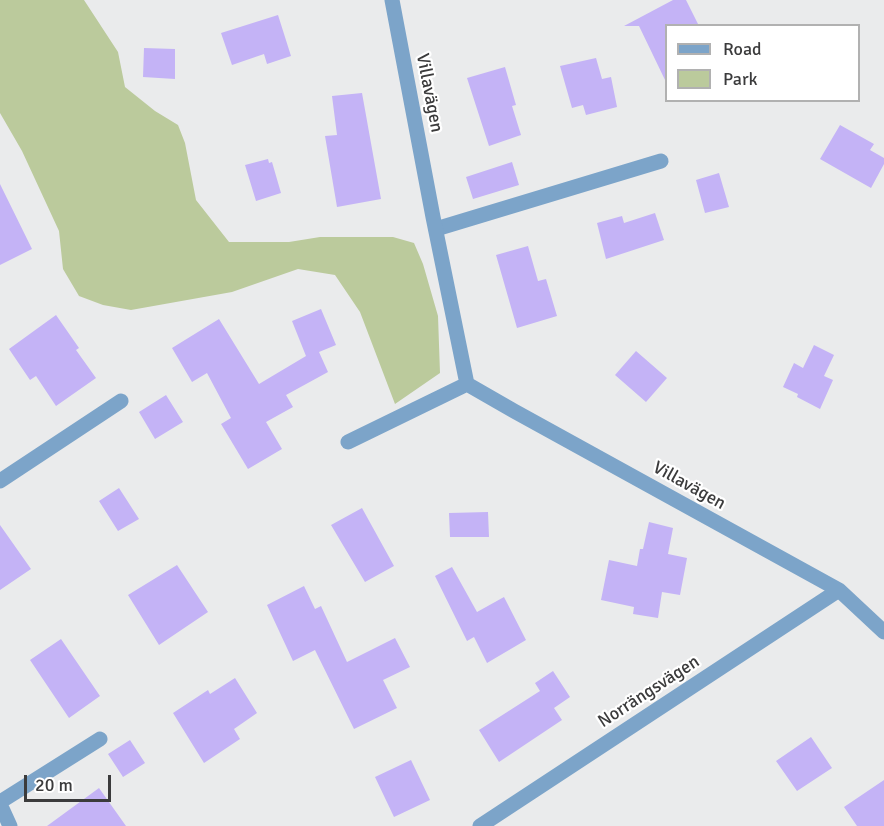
<!DOCTYPE html>
<meta charset="utf-8">
<style>
body{margin:0}
#map{position:relative;width:884px;height:826px;overflow:hidden;background:#eaebec;font-family:Signika,sans-serif}
canvas{display:block}
.legend{position:absolute;left:665px;top:24px;width:195px;height:78px;box-sizing:border-box;background:#fff;border:2px solid #b1b1b1;margin:0;padding:8px 10px;list-style:none;font-size:18px;color:#3b3b3c}
.legend li{display:flex;align-items:center;gap:12px;height:30px}
.legend b{width:30px;border:2px solid #b1b1b1}
.scale{position:absolute;left:24px;top:775px;width:87px;height:27px;box-sizing:border-box;border:3px solid #3b3b3c;border-top:0;padding-left:8px;font-size:18px;line-height:21px;white-space:nowrap;color:#3b3b3c;-webkit-text-stroke:4px #fff;paint-order:stroke}
</style>
<div id="map">
<canvas width="884" height="826"></canvas>
<ul class="legend">
<li><b style="height:8px;background:#7ca4c9"></b>Road</li>
<li><b style="height:16px;background:#bbca9c"></b>Park</li>
</ul>
<div class="scale">20 m</div>
</div>
<script>
const g = document.querySelector('canvas').getContext('2d');
g.lineJoin = 'round';
function fillPath(path, color) { g.fillStyle = color; g.fill(path, 'evenodd'); }
const poly = rows => new Path2D(rows.map(r => 'M' + r).join(''));
function strokePath(path, color, width, dash) { g.strokeStyle = color; g.lineWidth = width; g.lineCap = dash ? 'butt' : 'round'; g.setLineDash(dash || []); g.stroke(path); }
function label(font, color, halo, rows, align = 'center') {
  g.font = font + ' Signika,sans-serif'; g.lineWidth = 4.5; g.setLineDash([]); g.textBaseline = 'middle'; g.strokeStyle = halo; g.fillStyle = color; for (const [text, x, y, turn = 0] of rows) {
    g.save(); g.translate(x, y); g.rotate((+turn || 0) * Math.PI / 180); g.textAlign = isNaN(turn) ? turn : align; if (halo) g.strokeText(text, 0, 0); g.fillText(text, 0, 0); g.restore();
  }
}
fillPath(poly([
 [0,0,84,0,118,52,125,87,155,111,178,125,185,143,196,200,229,242,289,242,320,237,393,237,414,243,423,264,438,316,440,373,395,404,360,312,335,275,298,269,232,292,131,310,103,305,79,296,63,269,59,231,22,151,0,113]
]), '#bbca9c');
fillPath(poly([
 [673,0,686,0,699,26,666,26,666,82,639,26,624,26],
 [278,15,291,56,267,64,264,54,232,65,221,33],
 [144,48,175,49,175,79,143,77],
 [596,58,602,79,611,77,617,107,586,115,583,105,572,108,560,66],
 [505,67,516,105,512,106,521,135,489,146,467,78],
 [362,93,381,199,337,207,325,136,337,135,332,96],
 [840,125,874,144,870,150,884,158,884,164,871,188,820,159],
 [268,159,269,163,272,162,281,193,256,201,245,165],
 [512,162,519,185,473,199,466,177],
 [719,173,729,207,705,213,696,180],
 [0,184,32,249,0,265],
 [655,213,664,240,606,259,597,223,622,216,624,223],
 [528,246,538,281,546,279,557,316,517,328,496,255],
 [321,309,336,345,319,352,328,372,286,395,293,407,266,422,282,449,248,469,221,424,231,418,207,373,192,382,172,348,219,319,259,384,306,356,292,321],
 [56,315,79,348,76,350,96,378,56,406,36,376,30,380,9,349],
 [814,345,834,355,824,376,833,380,820,409,797,397,798,394,783,387,794,363,803,368],
 [636,351,667,378,646,402,615,375],
 [166,395,183,422,155,439,139,412],
 [119,488,139,519,118,531,99,501],
 [362,508,394,566,365,582,331,525],
 [488,512,489,537,450,537,449,513],
 [649,522,673,528,668,554,687,558,680,595,662,592,658,618,633,614,634,607,601,600,609,560,637,566,640,549,643,549],
 [0,525,31,569,0,590],
 [177,565,208,612,159,645,128,595],
 [452,567,477,612,504,597,526,640,487,663,474,637,467,641,435,576],
 [304,586,315,609,321,606,347,662,395,638,410,667,383,680,397,708,354,729,315,650,293,661,267,605],
 [61,639,100,696,69,718,30,660],
 [553,671,570,697,554,708,562,720,499,762,479,730,540,691,535,683],
 [235,678,257,713,234,729,240,739,204,763,173,713,208,690,210,694],
 [811,737,832,768,797,791,776,761],
 [130,740,145,763,123,777,108,754],
 [411,760,430,800,394,817,375,777],
 [884,780,884,826,857,826,844,807],
 [99,788,126,826,47,826]
]), '#c4b3f6');
strokePath(poly([
 [436,229,661,161]
]), '#7ca4c9', 15);
strokePath(poly([
 [392,0,433,217,467,384,514,411,839,590,884,632],
 [348,442,467,384],
 [0,481,121,401],
 [0,802,100,739],
 [0,804,10,826],
 [480,826,839,590]
]), '#7ca4c9', 15);
label('18px', '#3b3b3c', '#fff', [
 ["Villavägen",429,93,79],
 ["Villavägen",689,486,29],
 ["Norrängsvägen",649,692,-33]
]);
</script>
